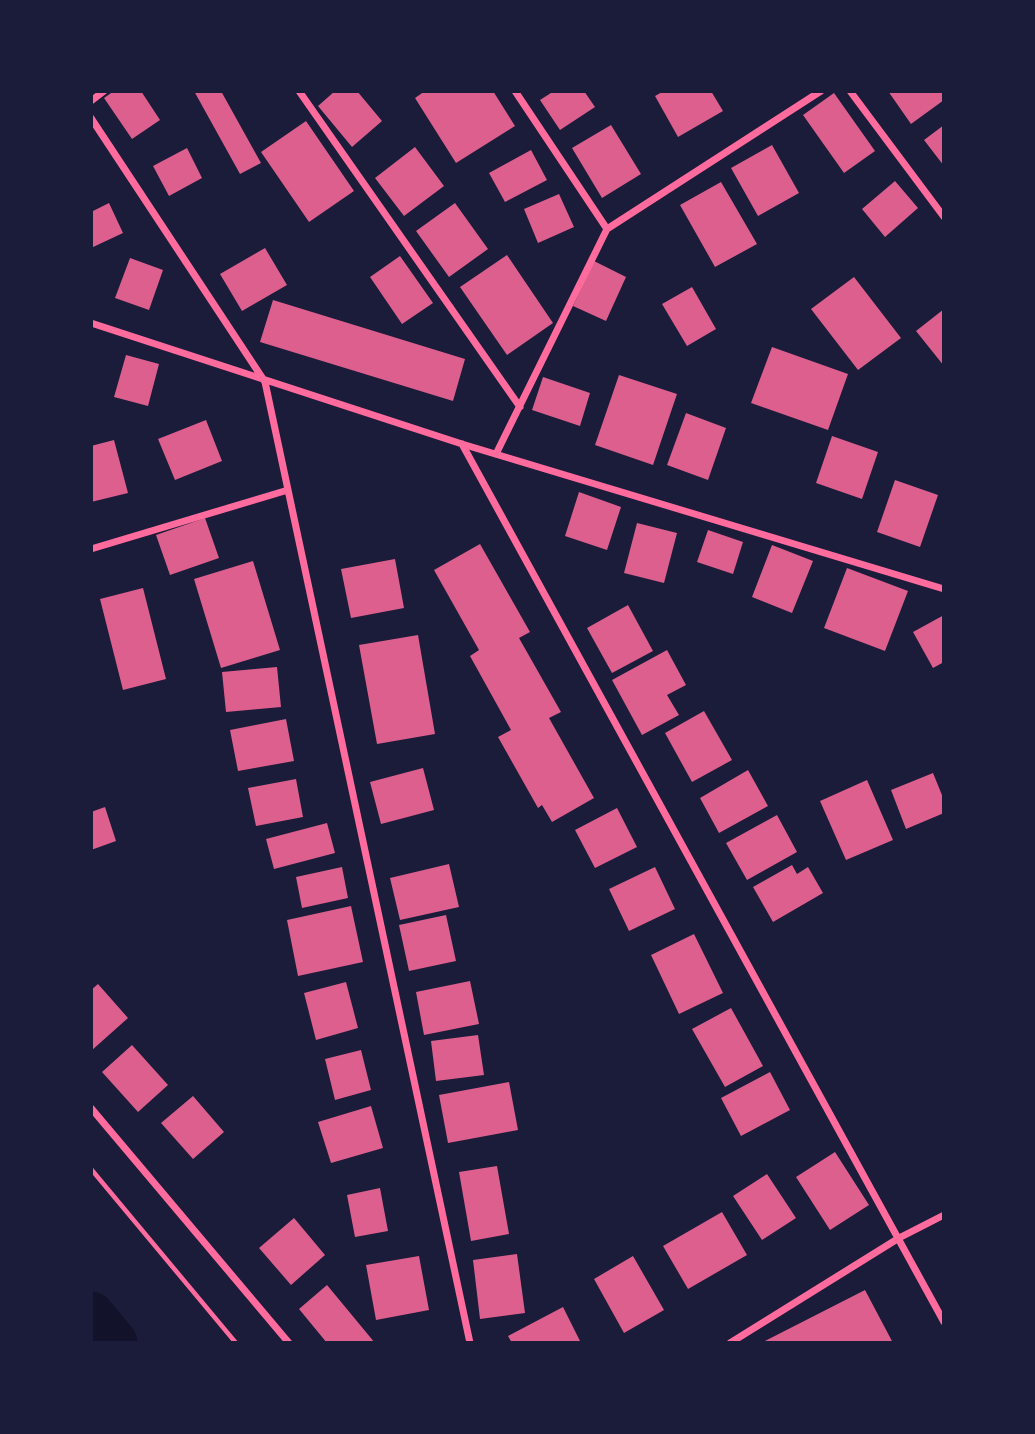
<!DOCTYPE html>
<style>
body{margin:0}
#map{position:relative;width:1035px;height:1434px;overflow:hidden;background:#1b1b3a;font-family:"PT Sans",sans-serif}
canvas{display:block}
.frame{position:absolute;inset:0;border:93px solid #1b1b3a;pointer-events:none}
</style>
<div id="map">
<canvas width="1035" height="1434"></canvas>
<div class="frame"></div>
</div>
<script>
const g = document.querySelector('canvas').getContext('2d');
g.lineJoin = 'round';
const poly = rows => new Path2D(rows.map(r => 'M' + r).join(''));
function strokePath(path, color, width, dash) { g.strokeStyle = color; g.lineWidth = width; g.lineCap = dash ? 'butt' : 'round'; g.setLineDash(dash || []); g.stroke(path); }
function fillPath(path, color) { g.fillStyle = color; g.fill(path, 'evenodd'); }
strokePath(poly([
 [91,1315,114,1343]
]), '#12122b', 47);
fillPath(poly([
 [114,91,141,91,160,120,132,139,104,98],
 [194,91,221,91,261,163,240,174],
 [335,91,357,91,382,121,352,147,318,106],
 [425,91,493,91,515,126,456,163,415,98],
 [554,91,584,91,595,107,560,130,540,100],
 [664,91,711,91,723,111,678,137,655,96],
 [888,91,944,91,944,100,911,124],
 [834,93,875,151,844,173,803,115],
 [306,121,354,191,309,222,261,152],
 [611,125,641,174,602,198,572,148],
 [944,125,944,166,924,140],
 [772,145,799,193,758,216,731,168],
 [415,147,444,186,404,216,375,178],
 [187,148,202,178,169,196,153,166],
 [531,150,547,180,505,202,489,173],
 [895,181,918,208,885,237,862,209],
 [721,182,757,244,715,267,680,205],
 [559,194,574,227,538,243,524,209],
 [109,203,123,233,91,248,91,212],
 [455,203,488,249,449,277,416,231],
 [265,248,287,285,242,311,220,274],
 [507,255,553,323,507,355,460,287],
 [400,256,433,303,402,324,370,277],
 [130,258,163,270,149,310,115,298],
 [594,261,626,277,606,321,573,306],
 [854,277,901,338,858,370,811,309],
 [692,287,716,329,687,346,662,304],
 [273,300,465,359,453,401,260,342],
 [944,309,944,366,916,331],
 [772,347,848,374,828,430,751,403],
 [126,355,159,364,148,406,114,397],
 [619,375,677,394,653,465,595,445],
 [543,377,590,393,580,426,532,410],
 [686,413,726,428,708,480,667,465],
 [206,420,222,461,175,480,158,439],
 [832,436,878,452,862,499,816,483],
 [114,440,128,493,91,502,91,446],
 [895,480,938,495,920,547,877,532],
 [579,492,621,507,607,550,565,536],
 [205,518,219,558,170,575,156,535],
 [637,523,677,533,664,583,624,573],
 [708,530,743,542,733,574,697,562],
 [480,544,530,632,519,638,561,712,549,718,594,798,552,822,542,805,538,808,498,737,511,730,470,656,479,650,434,570],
 [772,545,813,561,792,613,752,597],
 [395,559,404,608,351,618,341,569],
 [253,561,280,650,221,668,194,579],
 [847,568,908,591,885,651,824,628],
 [143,588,166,679,123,690,100,599],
 [628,605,653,651,612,673,587,628],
 [944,615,944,662,933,668,913,632],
 [418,635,435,734,377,744,359,645],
 [667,650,686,685,667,695,679,715,642,735,612,680],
 [277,667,281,707,226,712,222,672],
 [704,711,732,760,692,782,665,733],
 [286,719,294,761,238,771,230,730],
 [423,768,434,810,381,824,370,782],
 [748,770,768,806,719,833,700,798],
 [933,773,944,800,944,813,906,829,891,790],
 [296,779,303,817,256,826,248,788],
 [867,780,893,840,846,860,820,801],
 [105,807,116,841,91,850,91,812],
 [617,808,637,847,595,868,575,830],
 [777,815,797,852,747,880,726,843],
 [327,823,335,853,274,869,266,839],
 [449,864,459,907,400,920,390,878],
 [792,865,797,874,808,867,823,893,773,922,753,887],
 [342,867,348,898,302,908,296,877],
 [655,867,675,909,629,931,609,889],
 [351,906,363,962,298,976,287,920],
 [446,915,456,961,409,971,399,925],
 [694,934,723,993,679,1014,651,955],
 [470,981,479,1024,424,1035,416,992],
 [346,982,358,1028,316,1040,304,993],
 [98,984,128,1018,91,1051,91,990],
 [731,1008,763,1066,725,1087,692,1029],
 [478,1035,484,1075,436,1081,431,1041],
 [132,1045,168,1085,138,1112,102,1072],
 [361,1050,371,1090,335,1100,325,1059],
 [770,1072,790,1110,741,1136,721,1098],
 [509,1082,518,1130,448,1143,439,1095],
 [193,1096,224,1132,193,1159,161,1123],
 [371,1106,383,1148,331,1163,318,1122],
 [835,1152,869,1205,830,1230,796,1177],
 [497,1166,509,1234,471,1241,459,1172],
 [767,1174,796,1218,762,1240,733,1196],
 [380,1188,388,1231,355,1237,347,1195],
 [722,1212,747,1255,688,1289,663,1246],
 [294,1218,325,1255,291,1285,259,1248],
 [517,1254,525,1313,480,1319,473,1260],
 [419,1256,429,1310,376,1320,366,1265],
 [633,1256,664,1310,624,1333,594,1279],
 [327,1285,375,1343,327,1343,299,1309],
 [865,1290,893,1343,761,1343],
 [563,1307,581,1343,512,1343,508,1336]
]), '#dd5f8e');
strokePath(poly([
 [91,1169,236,1343]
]), '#ff6b9d', 4.5);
strokePath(poly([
 [299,91,520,407],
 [515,91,607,229],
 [850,91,944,217],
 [91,101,104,91],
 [91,118,265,382,470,1343],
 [91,323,462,444,944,589],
 [462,444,944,1322],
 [496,454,607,229,821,91],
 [91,549,288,490],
 [91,1108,289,1343],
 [730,1343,899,1238,944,1215]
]), '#ff6b9d', 7);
</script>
